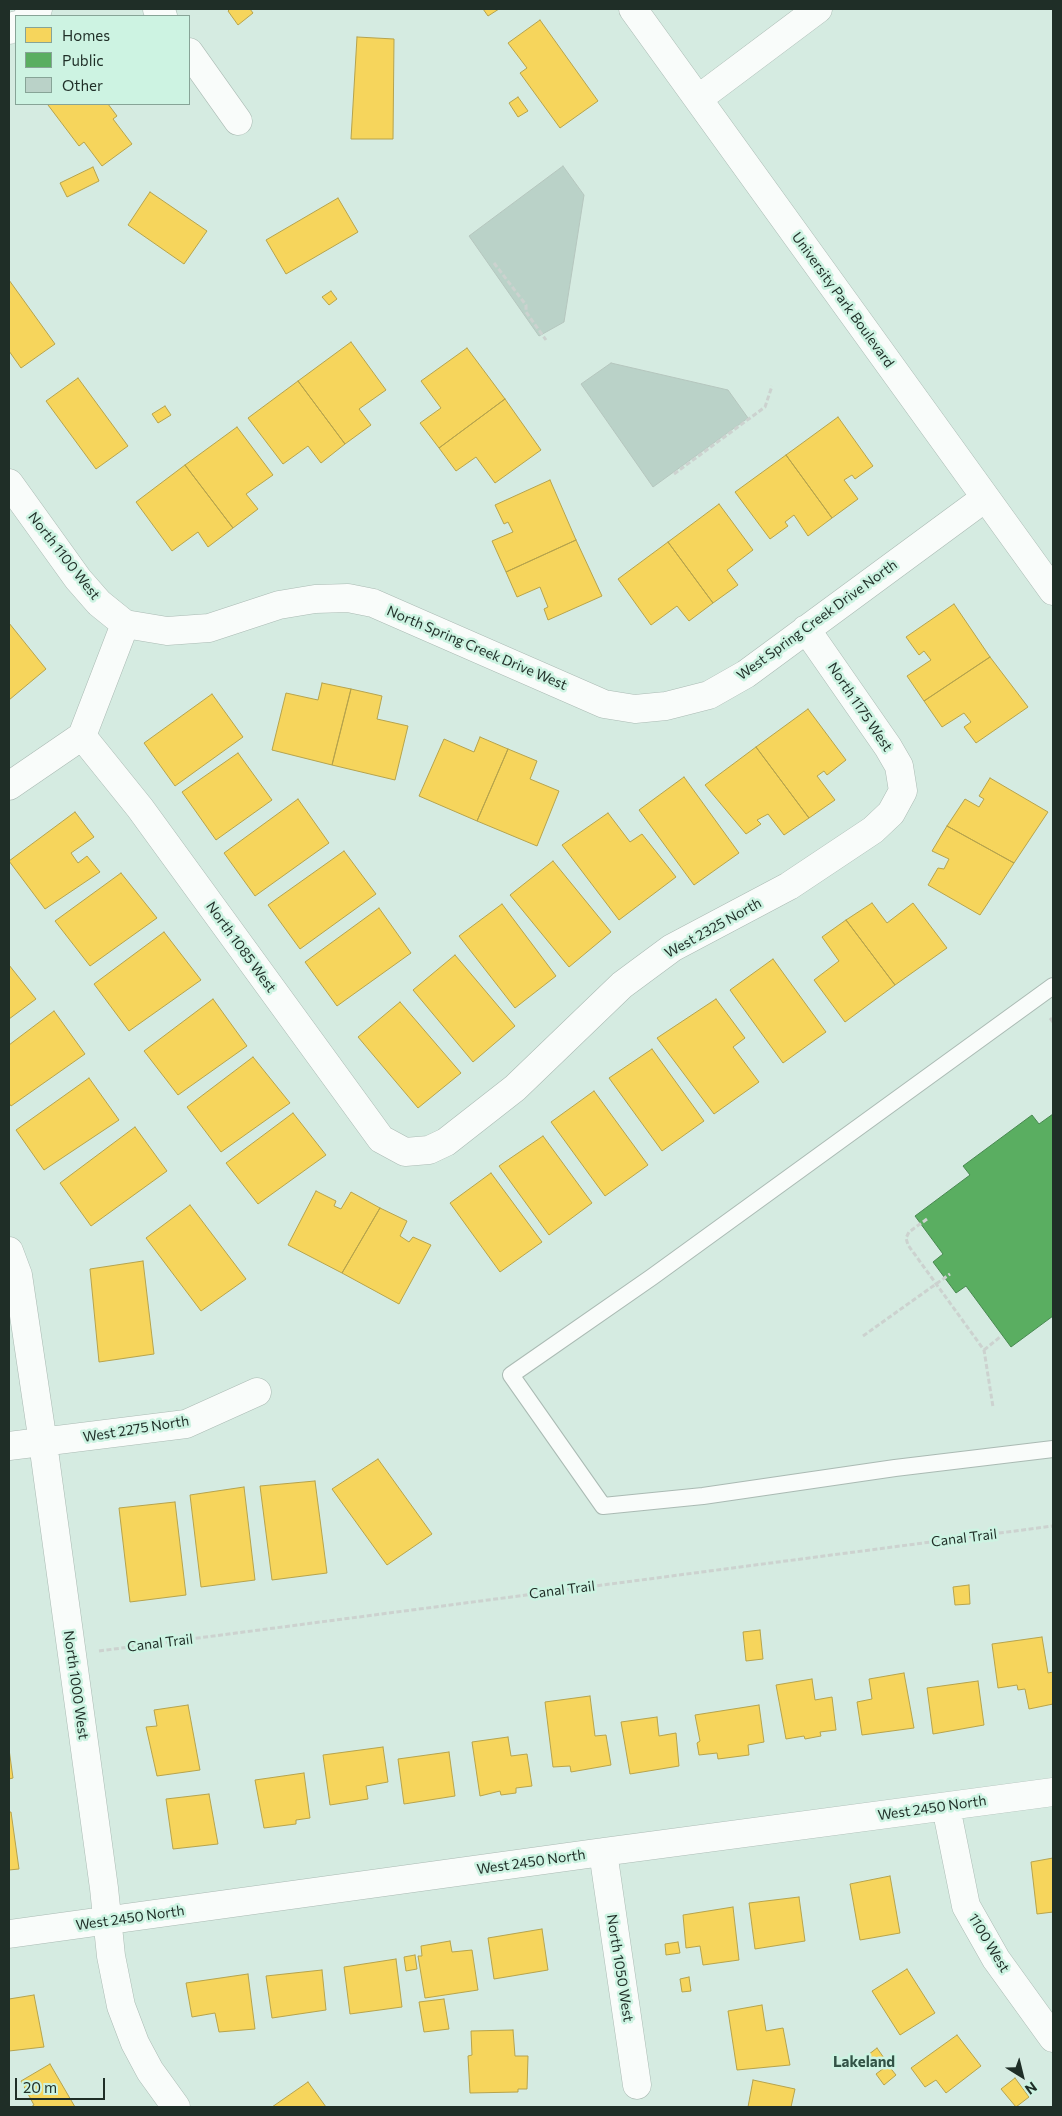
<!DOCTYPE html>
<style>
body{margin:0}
#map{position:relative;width:1062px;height:2116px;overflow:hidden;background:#d5ebe1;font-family:Commissioner,sans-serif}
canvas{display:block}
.frame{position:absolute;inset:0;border:10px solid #1f2e27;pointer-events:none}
.legend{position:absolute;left:15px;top:15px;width:175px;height:90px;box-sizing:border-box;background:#cdf3e2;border:1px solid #87a497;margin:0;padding:6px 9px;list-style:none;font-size:15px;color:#1f2e27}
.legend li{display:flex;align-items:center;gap:10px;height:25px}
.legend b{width:25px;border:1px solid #87a497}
.north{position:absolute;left:997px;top:2051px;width:50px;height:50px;-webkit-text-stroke:4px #cdf3e2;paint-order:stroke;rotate:144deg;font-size:14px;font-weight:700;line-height:20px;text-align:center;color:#1f2e27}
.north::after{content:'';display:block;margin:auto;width:18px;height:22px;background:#1f2e27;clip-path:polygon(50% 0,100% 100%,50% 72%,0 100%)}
.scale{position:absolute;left:15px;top:2078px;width:90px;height:22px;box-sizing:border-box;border:2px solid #1f2e27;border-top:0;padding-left:6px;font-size:15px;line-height:18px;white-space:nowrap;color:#1f2e27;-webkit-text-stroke:4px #cdf3e2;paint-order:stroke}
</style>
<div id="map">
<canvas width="1062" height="2116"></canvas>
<div class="frame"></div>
<ul class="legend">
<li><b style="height:14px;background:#f6d55c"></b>Homes</li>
<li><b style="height:14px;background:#5aae61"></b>Public</li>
<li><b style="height:14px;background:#bad2c8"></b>Other</li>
</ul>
<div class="north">N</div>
<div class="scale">20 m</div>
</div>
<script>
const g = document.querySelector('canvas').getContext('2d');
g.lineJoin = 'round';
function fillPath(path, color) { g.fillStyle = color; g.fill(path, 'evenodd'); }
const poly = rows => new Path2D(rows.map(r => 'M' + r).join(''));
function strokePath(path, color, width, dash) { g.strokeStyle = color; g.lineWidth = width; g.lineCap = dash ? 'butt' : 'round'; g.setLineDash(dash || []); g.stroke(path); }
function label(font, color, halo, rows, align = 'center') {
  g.font = font + ' Commissioner,sans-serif'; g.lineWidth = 5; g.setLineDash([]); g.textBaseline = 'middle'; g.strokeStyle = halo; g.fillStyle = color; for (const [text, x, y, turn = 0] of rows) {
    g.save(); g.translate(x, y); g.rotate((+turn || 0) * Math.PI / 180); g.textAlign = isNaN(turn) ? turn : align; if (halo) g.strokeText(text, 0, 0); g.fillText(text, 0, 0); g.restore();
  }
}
const homes = poly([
 [230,9,250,9,253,13,238,25,228,11,230,9],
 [483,9,499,9,488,16,483,9],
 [540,20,598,101,560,128,520,73,527,68,508,43,540,20],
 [357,37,394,39,393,139,351,139,357,37],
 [518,97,528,111,518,117,509,103,518,97],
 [49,104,108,104,117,116,113,119,132,144,102,166,84,142,79,146,48,105,49,104],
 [93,167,99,181,67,197,60,183,93,167],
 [150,192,207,231,184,264,128,225,150,192],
 [338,198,358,232,286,274,266,240,338,198],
 [9,280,55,344,21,368,9,351,9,280],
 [331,291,337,299,329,305,322,297,331,291],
 [351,342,386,390,359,409,371,425,345,444,298,381,351,342],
 [467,348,505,399,439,448,420,423,441,408,421,381,467,348],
 [78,378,128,446,96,469,46,401,78,378],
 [298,381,345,444,321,463,308,446,283,464,248,418,298,381],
 [505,399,541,450,495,483,476,457,456,471,439,448,505,399],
 [165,406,171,415,158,423,152,414,165,406],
 [838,417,873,466,855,479,852,475,844,480,858,499,832,518,786,455,838,417],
 [237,427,273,475,246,494,258,509,233,528,185,465,237,427],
 [786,455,832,518,808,536,794,515,785,522,788,526,770,539,735,492,786,455],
 [185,465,233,528,208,547,198,532,172,551,136,502,185,465],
 [550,480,576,540,506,572,492,541,513,532,508,522,504,524,495,505,550,480],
 [719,504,753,550,727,570,738,585,713,603,668,542,719,504],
 [576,540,602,596,548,620,544,609,548,607,540,587,517,597,506,572,576,540],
 [668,542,713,603,689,621,677,606,651,625,618,579,668,542],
 [954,604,990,657,924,701,907,676,931,660,924,651,919,655,906,637,954,604],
 [9,623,46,669,9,700,9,623],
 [990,657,1028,707,976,743,964,727,971,722,964,713,942,727,924,701,990,657],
 [322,683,351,689,332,765,272,750,286,693,318,700,322,683],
 [351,689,382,696,377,719,408,726,395,780,332,765,351,689],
 [212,694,243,737,175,786,144,743,212,694],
 [808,709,846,760,827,775,824,771,817,776,835,800,809,818,756,747,808,709],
 [480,737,508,749,477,821,419,796,444,739,474,752,480,737],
 [756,747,809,818,784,835,768,814,757,820,761,824,746,834,705,785,756,747],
 [508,749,537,761,530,779,559,791,537,846,477,821,508,749],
 [238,753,272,800,216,840,182,792,238,753],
 [684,777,739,853,694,885,639,810,684,777],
 [990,778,1048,812,1014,863,947,826,965,799,979,807,984,799,979,796,990,778],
 [298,799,329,843,255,896,224,853,298,799],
 [75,812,94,837,71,853,78,863,87,856,100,872,45,909,9,861,75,812],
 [608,813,630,842,642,834,676,877,619,920,562,845,608,813],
 [947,826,1014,863,980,915,928,885,938,868,944,869,949,859,932,851,947,826],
 [344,851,376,894,300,949,268,905,344,851],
 [553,861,611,932,569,967,510,895,553,861],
 [121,873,157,918,90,966,55,921,121,873],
 [872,903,887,923,913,903,947,948,895,985,846,920,872,903],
 [502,904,556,976,515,1008,459,936,502,904],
 [379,908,411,953,337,1006,305,962,379,908],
 [846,920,895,985,845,1022,814,980,839,961,822,937,846,920],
 [164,932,201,980,129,1031,94,984,164,932],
 [455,955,515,1026,473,1062,413,990,455,955],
 [773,959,826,1032,783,1063,730,990,773,959],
 [9,965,36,999,9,1019,9,965],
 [213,999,247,1046,178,1095,144,1051,213,999],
 [716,999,745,1038,733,1047,759,1082,714,1114,657,1038,716,999],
 [400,1002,461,1073,418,1108,358,1037,400,1002],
 [54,1011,85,1054,11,1106,9,1103,9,1045,54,1011],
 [652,1049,704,1121,662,1151,609,1078,652,1049],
 [253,1057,290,1103,221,1152,187,1107,253,1057],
 [89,1078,119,1120,44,1170,16,1130,89,1078],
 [594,1091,648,1165,605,1196,551,1122,594,1091],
 [293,1113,326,1155,258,1204,226,1163,293,1113],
 [135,1127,167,1171,91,1226,60,1183,135,1127],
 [543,1136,592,1203,549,1235,499,1166,543,1136],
 [491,1173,542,1242,500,1272,450,1203,491,1173],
 [316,1191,336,1201,334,1206,341,1209,351,1192,380,1208,342,1273,288,1245,316,1191],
 [190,1205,246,1279,201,1311,146,1238,190,1205],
 [380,1208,407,1221,400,1236,409,1242,413,1237,431,1245,399,1304,342,1273,380,1208],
 [143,1261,154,1354,99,1362,90,1269,143,1261],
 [378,1459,432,1534,387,1565,332,1489,378,1459],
 [315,1481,327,1573,272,1580,260,1486,315,1481],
 [244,1487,255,1580,201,1587,190,1495,244,1487],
 [175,1502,186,1595,130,1602,119,1508,175,1502],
 [969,1585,970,1604,955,1605,953,1587,969,1585],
 [760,1630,763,1659,746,1661,743,1632,760,1630],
 [1042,1637,1048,1673,1053,1672,1053,1704,1029,1709,1025,1689,1018,1690,1017,1685,998,1688,992,1644,1042,1637],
 [904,1673,914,1728,862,1735,857,1702,872,1699,869,1679,904,1673],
 [812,1679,815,1700,832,1697,836,1730,820,1732,821,1736,805,1739,804,1736,786,1739,776,1685,812,1679],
 [978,1681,984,1725,933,1734,927,1688,978,1681],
 [590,1696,595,1736,606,1735,611,1765,571,1772,570,1766,553,1767,545,1702,590,1696],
 [188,1705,200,1770,157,1776,146,1727,157,1726,154,1710,188,1705],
 [759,1705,764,1742,748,1745,749,1755,718,1759,717,1753,699,1755,697,1743,700,1741,695,1715,759,1705],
 [657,1717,659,1736,676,1733,679,1766,630,1774,621,1722,657,1717],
 [508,1737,511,1756,527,1754,532,1786,516,1788,516,1793,501,1795,500,1791,480,1796,472,1742,508,1737],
 [383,1747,388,1782,366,1786,368,1799,330,1805,323,1755,383,1747],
 [9,1749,13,1778,9,1779,9,1749],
 [449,1752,455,1796,404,1804,398,1759,449,1752],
 [304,1773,310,1818,296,1820,296,1824,264,1828,255,1780,304,1773],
 [209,1794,218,1844,173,1849,166,1799,209,1794],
 [9,1812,11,1812,19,1869,9,1870,9,1812],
 [1053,1858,1053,1912,1037,1914,1031,1862,1053,1858],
 [890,1876,900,1933,860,1940,850,1884,890,1876],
 [799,1897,805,1941,755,1949,749,1903,799,1897],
 [733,1907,739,1960,703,1965,700,1946,686,1948,683,1915,733,1907],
 [542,1929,548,1970,494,1979,488,1938,542,1929],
 [450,1941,452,1952,472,1950,478,1990,425,1998,418,1956,422,1956,421,1946,450,1941],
 [678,1942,680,1953,666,1955,665,1944,678,1942],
 [415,1955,417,1969,406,1971,404,1957,415,1955],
 [396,1959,402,2007,350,2014,344,1967,396,1959],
 [907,1969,935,2013,900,2035,872,1991,907,1969],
 [322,1970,326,2010,272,2018,266,1976,322,1970],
 [248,1974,255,2029,219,2032,215,2013,192,2017,186,1983,248,1974],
 [689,1977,691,1991,682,1992,680,1979,689,1977],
 [34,1995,44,2047,9,2051,9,1999,34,1995],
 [444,1999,449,2029,424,2032,419,2002,444,1999],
 [762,2005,766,2031,783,2028,790,2065,737,2070,728,2011,762,2005],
 [513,2030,515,2056,528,2056,527,2089,518,2089,518,2092,470,2093,468,2056,472,2055,471,2031,513,2030],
 [957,2035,981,2066,946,2093,936,2080,925,2087,911,2068,957,2035],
 [877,2048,884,2058,871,2066,864,2058,877,2048],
 [50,2064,75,2107,31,2107,34,2105,21,2081,50,2064],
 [888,2065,896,2075,884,2085,876,2074,888,2065],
 [1015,2078,1029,2097,1016,2107,1001,2089,1015,2078],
 [753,2080,795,2089,791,2107,748,2107,753,2080],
 [308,2082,326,2107,272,2107,308,2082]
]);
fillPath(homes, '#f6d55c');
strokePath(homes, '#b6a34c', 1);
const public = poly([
 [1053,1114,1053,1316,1011,1347,966,1286,956,1293,933,1262,943,1254,915,1216,970,1175,963,1166,1032,1115,1039,1124,1053,1114]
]);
fillPath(public, '#5aae61');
strokePath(public, '#488850', 1);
const building = poly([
 [563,166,584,195,564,322,539,336,469,236,563,166],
 [611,363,728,390,748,418,653,487,581,384,611,363]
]);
fillPath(building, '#bad2c8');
strokePath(building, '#b5c6be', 1);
const lane = poly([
 [1053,986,652,1277,511,1375,603,1506,703,1496,895,1468,1053,1449]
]);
const street = poly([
 [157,9,163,16],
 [28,16,38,9],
 [9,30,16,25],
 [189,52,238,121],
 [9,483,78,579,99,603,125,624],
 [125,624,167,631,209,628,279,605,315,599,348,598,373,603,604,704,635,709,666,706,709,695,746,674,985,498],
 [82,736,140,808,381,1139,405,1152,429,1150,446,1142,515,1088,622,985,672,948,789,886,873,830,891,813,903,791,899,766,888,747,806,629],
 [9,786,82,736,125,624],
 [9,1251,18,1275,43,1443,104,1888,111,1956,121,2006,135,2043,150,2071,176,2107],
 [9,1446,186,1424,257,1392],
 [946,1807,966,1906,996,1959,1053,2038],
 [603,1852,637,2085],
 [9,1934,603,1852,1053,1792]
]);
const secondary = poly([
 [633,9,1053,591],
 [698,99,818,9]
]);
strokePath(lane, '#aabab3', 18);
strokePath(street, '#aabab3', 29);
strokePath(secondary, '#aabab3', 29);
strokePath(poly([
 [494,263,526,305,526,312,546,340],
 [674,474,765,407,772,386],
 [1050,1018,1053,1022],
 [927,1219,909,1232,906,1238,908,1245,984,1350,993,1407],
 [863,1336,950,1274],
 [984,1350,1000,1337],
 [99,1651,1053,1526]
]), '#ccd2cf', 3, [5, 2.5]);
strokePath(lane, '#f9fcfa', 16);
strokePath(street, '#f9fcfa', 28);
strokePath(secondary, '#f9fcfa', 28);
label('14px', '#1f2e27', '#cdf3e2', [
 ["University Park Boulevard",843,300,54],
 ["North 1100 West",64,556,52],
 ["West Spring Creek Drive North",817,620,-36],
 ["North Spring Creek Drive West",477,648,23],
 ["North 1175 West",860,707,56],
 ["West 2325 North",713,928,-29],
 ["North 1085 West",241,947,54],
 ["West 2275 North",136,1429,-9],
 ["Canal Trail",964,1538,-7],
 ["Canal Trail",562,1590,-7],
 ["Canal Trail",160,1643,-7],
 ["North 1000 West",76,1685,82],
 ["West 2450 North",932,1808,-8],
 ["West 2450 North",531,1862,-8],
 ["West 2450 North",130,1918,-8],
 ["1100 West",989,1943,59],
 ["North 1050 West",620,1968,81]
]);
label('bold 15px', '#325346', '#cdf3e2', [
 ["Lakeland",864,2062]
]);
</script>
